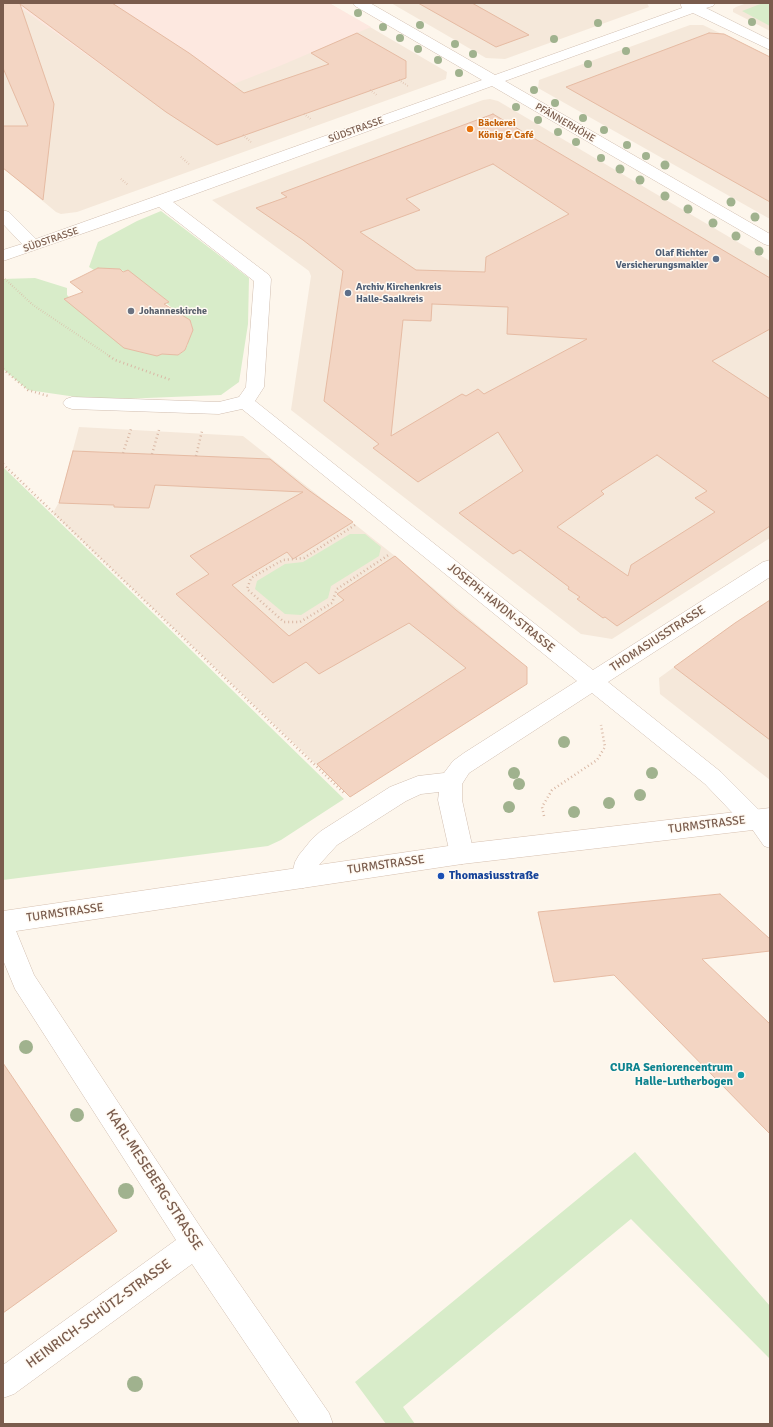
<!DOCTYPE html>
<meta charset="utf-8">
<style>
body{margin:0}
#map{position:relative;width:773px;height:1427px;overflow:hidden;background:#fdf6ec;font-family:Signika,sans-serif}
canvas{display:block}
.frame{position:absolute;inset:0;border:4px solid #7a5c4d;pointer-events:none}
</style>
<div id="map">
<canvas width="773" height="1427"></canvas>
<div class="frame"></div>
</div>
<script>
const g = document.querySelector('canvas').getContext('2d');
g.lineJoin = 'round';
function fillPath(path, color) { g.fillStyle = color; g.fill(path, 'evenodd'); }
const poly = rows => new Path2D(rows.map(r => 'M' + r).join(''));
function strokePath(path, color, width, dash) { g.strokeStyle = color; g.lineWidth = width; g.lineCap = dash ? 'butt' : 'round'; g.setLineDash(dash || []); g.stroke(path); }
function label(font, color, halo, rows, align = 'center') {
  g.font = font + ' Signika,sans-serif'; g.lineWidth = 3; g.setLineDash([]); g.textBaseline = 'middle'; g.strokeStyle = halo; g.fillStyle = color; for (const [text, x, y, turn = 0] of rows) {
    g.save(); g.translate(x, y); g.rotate((+turn || 0) * Math.PI / 180); g.textAlign = isNaN(turn) ? turn : align; if (halo) g.strokeText(text, 0, 0); g.fillText(text, 0, 0); g.restore();
  }
}
fillPath(poly([
 [3,3,329,3,447,72,446,79,77,212,61,214,56,212,3,168],
 [391,3,647,3,649,7,505,59,486,58],
 [747,3,770,3,770,31,733,12,733,9,736,7],
 [690,25,703,25,770,57,770,219,538,88,539,80],
 [490,99,498,101,770,261,770,538,612,639,581,634,291,410,311,276,309,271,212,200,483,100],
 [79,427,243,436,395,556,527,667,527,684,350,797,53,513,59,502],
 [770,600,770,780,660,694,659,678,735,623]
]), '#f5e8da');
fillPath(poly([
 [14,3,329,3,371,27,282,65,165,111]
]), '#fde8e0');
fillPath(poly([
 [763,3,770,3,770,26,742,11],
 [161,211,249,278,248,324,239,382,221,395,97,400,28,390,3,369,3,279,35,278,67,288,67,295,69,297,178,355,185,350,188,344,185,342,192,326,191,323,188,324,179,313,182,311,181,310,177,312,166,303,169,302,153,290,150,291,141,280,137,281,124,271,120,270,103,271,98,268,94,270,89,267,98,242,137,221],
 [3,467,344,799,281,840,268,846,3,880],
 [350,534,365,534,381,547,379,556,331,586,328,598,301,615,285,614,255,589,257,581,285,564,303,562],
 [635,1152,770,1306,770,1359,631,1219,403,1407,415,1424,386,1424,355,1382]
]), '#d8ecc9');
const building = poly([
 [3,3,112,3,189,53,244,93,329,64,311,53,357,33,406,61,406,78,217,145,166,112,20,4,54,104,43,200,3,168,3,126,28,126,3,68,3,3],
 [418,3,472,3,529,35,496,47,418,3],
 [709,33,724,34,770,57,770,202,566,87,709,33],
 [493,114,770,278,770,329,712,361,770,399,770,526,617,626,605,617,603,618,577,599,580,597,568,589,569,587,520,550,513,554,459,513,523,471,498,432,418,482,373,448,379,444,324,401,343,271,303,240,256,208,287,197,281,193,493,114],
 [493,164,569,214,486,257,485,272,416,270,360,232,420,210,406,199,493,164],
 [432,304,508,307,507,334,587,339,484,394,478,389,466,396,462,394,391,436,403,320,431,321,432,304],
 [657,455,707,491,695,498,715,512,631,565,628,576,557,527,604,494,601,491,657,455],
 [98,268,120,269,123,272,128,270,169,302,164,304,190,320,193,330,185,350,178,355,162,354,157,356,124,348,64,299,83,292,70,282,98,268],
 [73,451,270,459,307,489,353,522,293,559,287,552,232,585,289,636,344,600,337,594,395,556,456,610,527,667,527,684,350,797,317,764,466,668,409,623,319,674,306,662,273,683,176,594,209,574,190,556,303,492,155,485,149,508,114,507,114,505,59,503,73,451],
 [770,600,770,740,674,667,735,623,770,600],
 [720,894,770,939,770,951,702,959,770,1024,770,1134,614,975,554,982,538,912,720,894],
 [3,1063,117,1231,3,1313,3,1063]
]);
fillPath(building, '#f3d5c3');
strokePath(building, '#e6bba3', 1);
const lane = poly([
 [753,812,759,814,770,828,770,848,764,846,745,819,747,814,753,812]
]);
const street = poly([
 [353,3,370,3,495,75,682,8,680,3,715,3,713,6,706,8,770,40,770,50,693,13,505,81,770,234,770,246,764,244,492,86,173,202,269,275,271,279,264,387,255,401,593,670,763,562,770,560,770,577,608,682,721,772,761,812,765,819,761,826,753,829,745,826,705,784,592,693,469,773,462,784,462,800,474,854,470,861,462,864,454,861,450,854,438,800,439,792,421,794,406,801,337,845,318,866,311,885,303,888,295,885,291,878,295,862,299,855,312,839,321,831,390,787,418,776,444,773,453,761,464,753,577,681,242,409,219,414,72,409,66,407,63,403,66,399,72,397,219,402,239,397,246,387,254,281,159,207,3,261,3,250,22,244,3,224,3,210,9,212,36,239,482,80,355,6,353,3],
 [3,918,12,921,34,975,205,1234,329,1413,333,1424,300,1424,192,1264,14,1394,3,1398,3,1365,176,1240,15,989,3,960,3,918]
]);
const secondary = poly([
 [770,808,770,828,462,864,3,933,3,911,462,844,770,808]
]);
strokePath(lane, '#d1beb0', 1);
strokePath(street, '#d1beb0', 1);
strokePath(secondary, '#d6c0b0', 1);
strokePath(poly([
 [399,80,408,86],
 [370,90,378,96],
 [304,114,312,120],
 [243,135,252,143],
 [181,157,190,165],
 [121,179,128,185],
 [5,279,33,305,111,357]
]), '#d9b8a5', 2, [0.5, 2]);
strokePath(poly([
 [109,356,115,360,171,380],
 [3,369,28,390,48,396],
 [123,453,131,429],
 [152,454,159,430],
 [196,456,202,431],
 [3,464,345,794],
 [355,525,304,558,283,560,251,578,247,589,284,622,300,622,332,603,337,589,390,554],
 [544,816,542,807,552,790,597,760,605,747,601,725]
]), '#d9b8a5', 2.5, [1, 3]);
fillPath(lane, '#fff');
fillPath(street, '#fff');
fillPath(secondary, '#fff');
g.fillStyle = '#a0b28e';
for (const [x, y, r] of [
 [358,13,4],
 [752,22,4],
 [598,23,4],
 [420,25,4],
 [383,27,4],
 [400,38,4],
 [554,39,4],
 [455,44,4],
 [418,49,4],
 [626,51,4],
 [473,54,4],
 [438,60,4],
 [588,64,4],
 [459,73,4],
 [534,90,4],
 [555,103,4],
 [516,107,4],
 [583,118,4],
 [538,120,4],
 [604,130,4],
 [558,132,4],
 [576,142,4],
 [627,145,4],
 [646,156,4],
 [601,158,4],
 [665,165,4.5],
 [620,169,4.5],
 [640,180,4.5],
 [665,196,4.5],
 [731,202,4.5],
 [688,209,4.5],
 [755,217,4.5],
 [713,223,4.5],
 [736,236,4.5],
 [759,251,4.5],
 [564,742,6],
 [514,773,6],
 [652,773,6],
 [519,784,6],
 [640,795,6],
 [609,803,6],
 [509,807,6],
 [574,812,6],
 [26,1047,7],
 [77,1115,7],
 [126,1191,8],
 [135,1384,8]
]) { g.beginPath(); g.arc(x, y, r, 0, 2 * Math.PI); g.fill(); }
for (const [x, y, r, color] of [
 [470,129,4,"#e8710a"],
 [716,259,4,"#5c6f8a"],
 [348,293,4,"#5c6f8a"],
 [131,311,4,"#6b7280"],
 [441,876,4,"#1a4fb4"],
 [741,1075,4,"#0f9aa8"]
]) { const dot = new Path2D(); dot.arc(x, y, r, 0, 2 * Math.PI); g.fillStyle = color; g.fill(dot); strokePath(dot, '#fffaf3', 1.5); }
label('bold 10px', '#c56008', '#fffaf3', [
 ["Bäckerei",478,123],
 ["König & Café",478,135]
], 'left');
label('10px', '#7a5c4d', '#fffaf3', [
 ["PFÄNNERHÖHE",565,123,30],
 ["SÜDSTRASSE",356,130,-20],
 ["SÜDSTRASSE",51,240,-19]
]);
label('bold 10px', '#4e5e75', '#fffaf3', [
 ["Olaf Richter",708,253],
 ["Versicherungsmakler",708,265],
 ["Archiv Kirchenkreis",356,287,"left"],
 ["Halle-Saalkreis",356,299,"left"]
], 'right');
label('bold 10px', '#5b616d', '#fffaf3', [
 ["Johanneskirche",139,311]
], 'left');
label('12px', '#7a5c4d', '#fffaf3', [
 ["JOSEPH-HAYDN-STRASSE",501,608,39],
 ["THOMASIUSSTRASSE",658,639,-33],
 ["TURMSTRASSE",707,825,-7],
 ["TURMSTRASSE",386,865,-8],
 ["TURMSTRASSE",65,913,-8]
]);
label('bold 12px', '#164399', '#fffaf3', [
 ["Thomasiusstraße",449,876]
], 'left');
label('bold 12px', '#0d838f', '#fffaf3', [
 ["CURA Seniorencentrum",733,1068],
 ["Halle-Lutherbogen",733,1082]
], 'right');
label('14px', '#7a5c4d', '#fffaf3', [
 ["KARL-MESEBERG-STRASSE",154,1180,57],
 ["HEINRICH-SCHÜTZ-STRASSE",99,1314,-36]
]);
</script>
